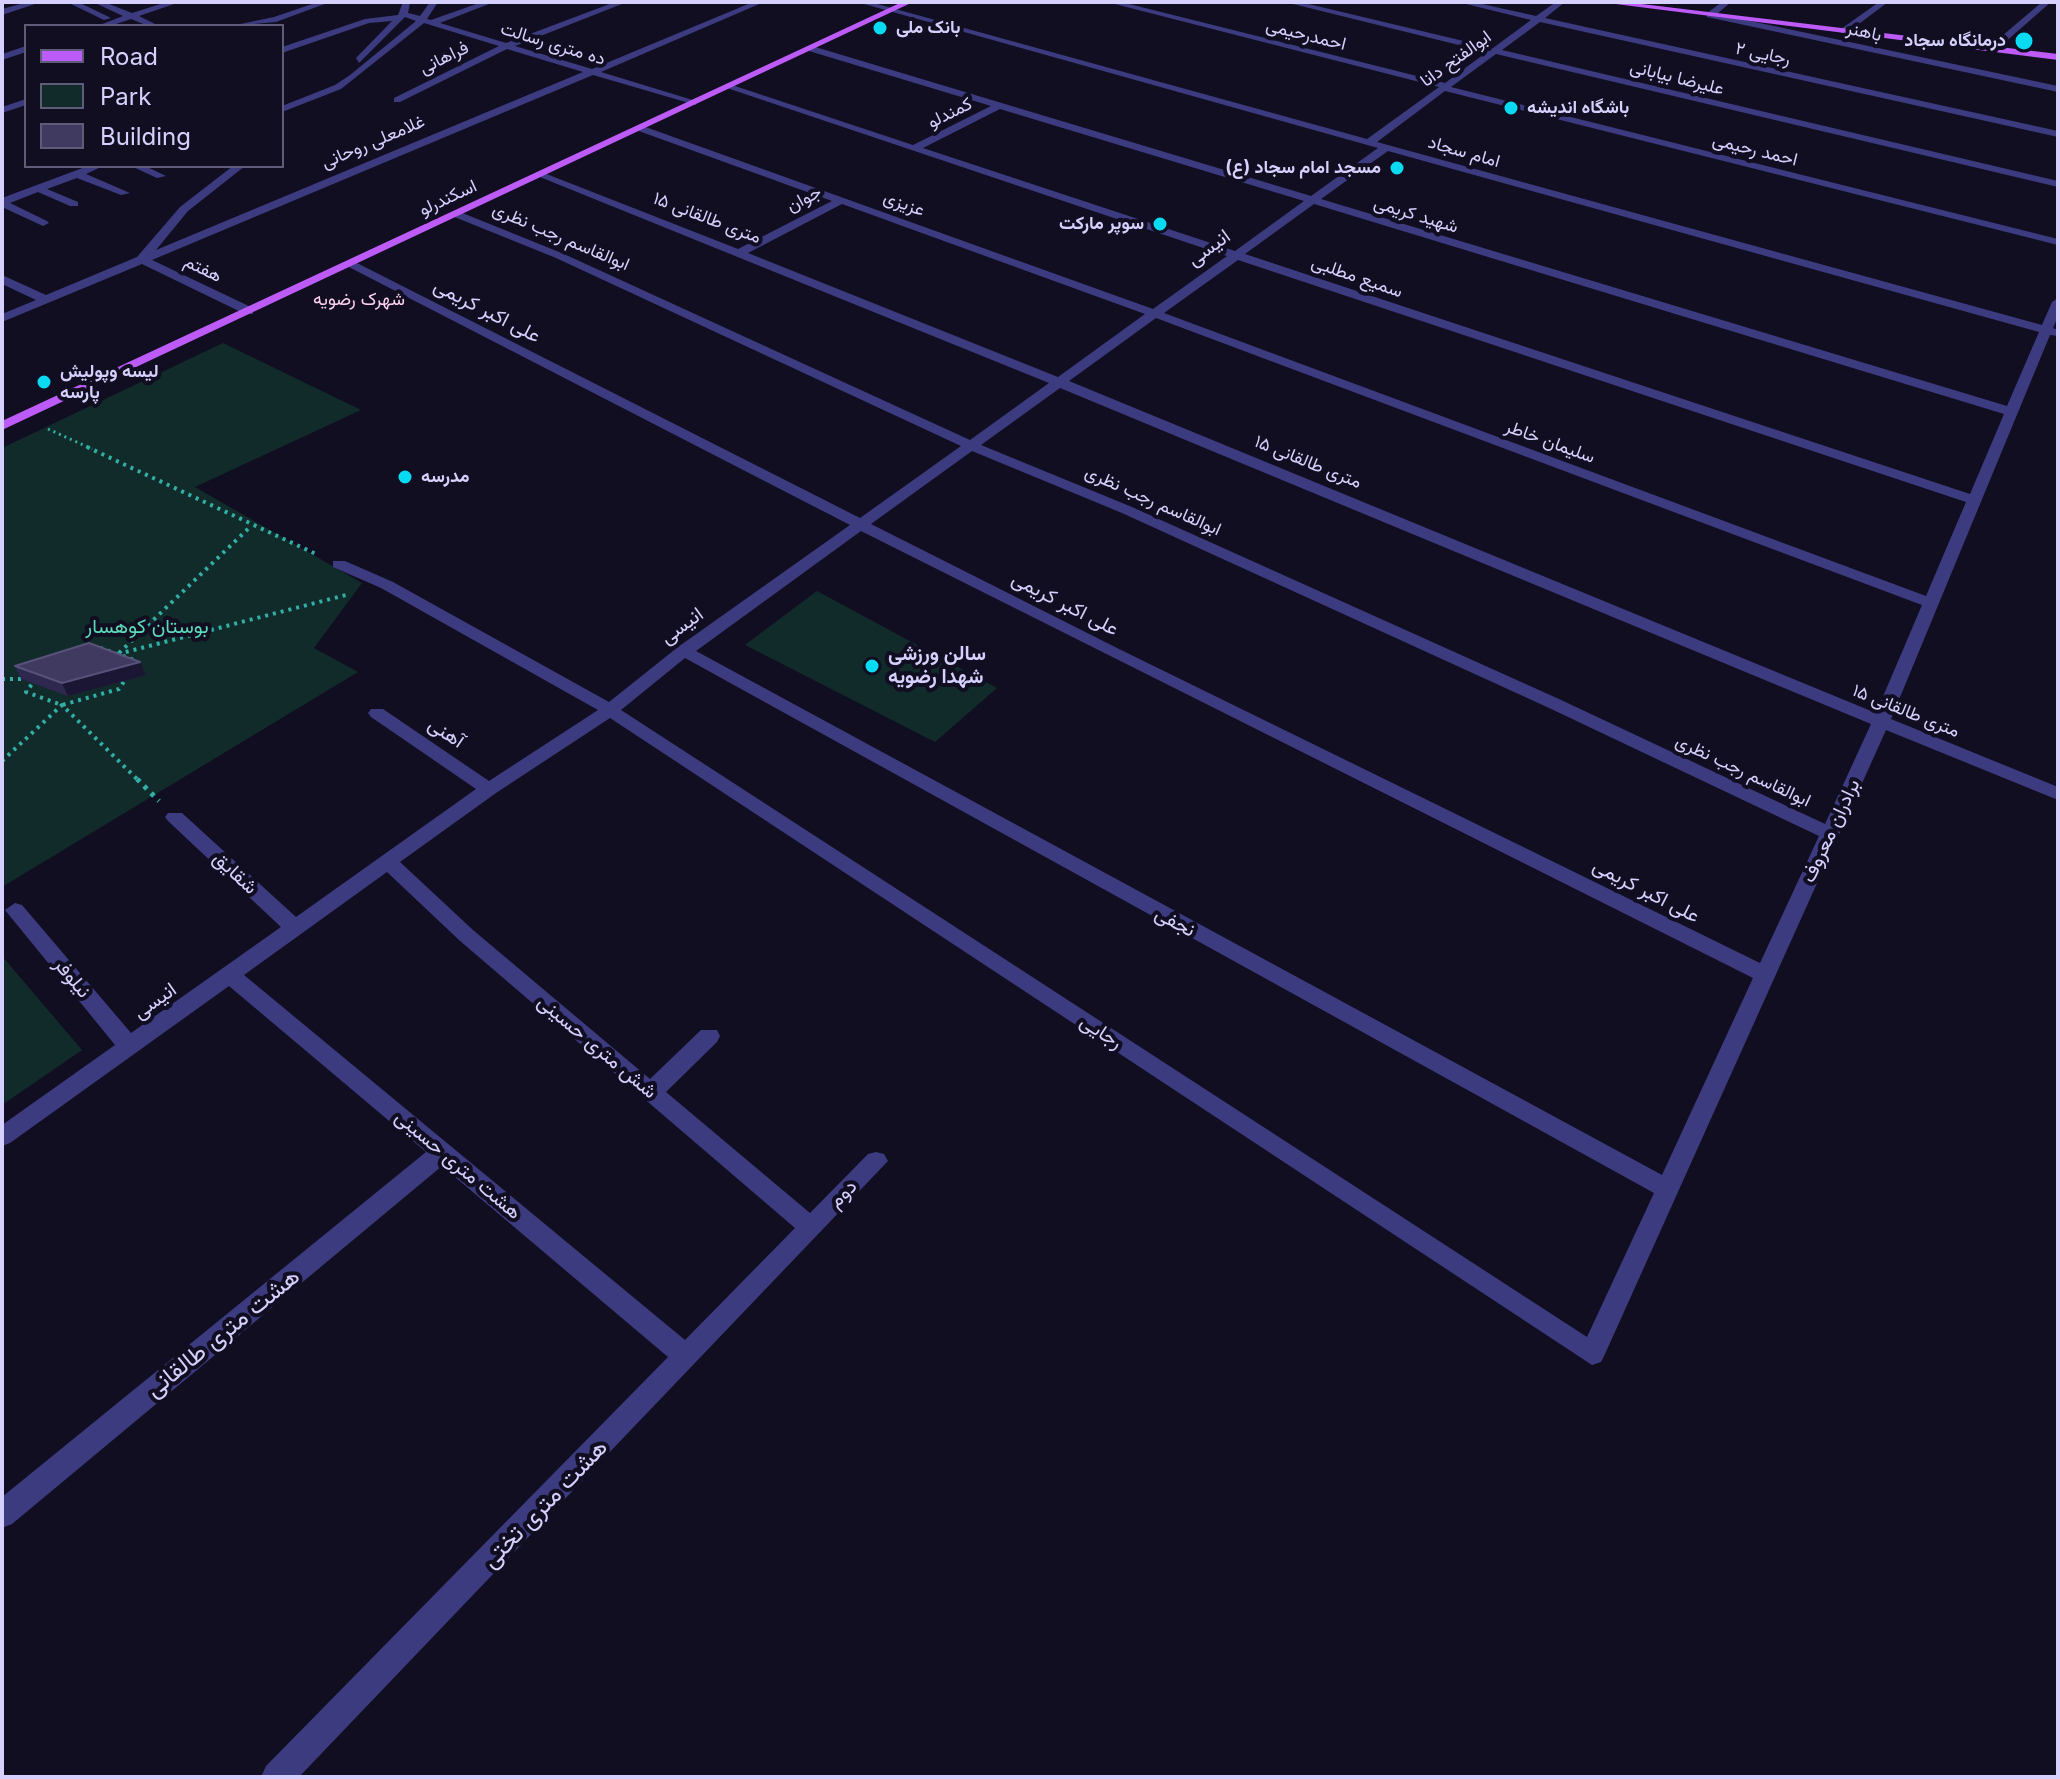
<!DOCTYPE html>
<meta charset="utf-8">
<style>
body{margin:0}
#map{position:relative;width:2060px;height:1779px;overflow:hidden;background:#110e21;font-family:Inter,sans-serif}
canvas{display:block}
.frame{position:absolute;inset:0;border:4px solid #d5d0fd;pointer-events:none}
.legend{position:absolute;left:24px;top:24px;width:260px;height:144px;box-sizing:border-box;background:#110e21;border:2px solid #5f5c79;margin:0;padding:10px 14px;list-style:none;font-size:24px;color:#d5d0fd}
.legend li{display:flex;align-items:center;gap:16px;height:40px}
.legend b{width:40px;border:2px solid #5f5c79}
</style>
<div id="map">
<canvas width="2060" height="1779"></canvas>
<div class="frame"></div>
<ul class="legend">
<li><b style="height:10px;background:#bd5bf9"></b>Road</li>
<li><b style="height:22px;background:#112b2a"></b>Park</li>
<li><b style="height:22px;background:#403a61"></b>Building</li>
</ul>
</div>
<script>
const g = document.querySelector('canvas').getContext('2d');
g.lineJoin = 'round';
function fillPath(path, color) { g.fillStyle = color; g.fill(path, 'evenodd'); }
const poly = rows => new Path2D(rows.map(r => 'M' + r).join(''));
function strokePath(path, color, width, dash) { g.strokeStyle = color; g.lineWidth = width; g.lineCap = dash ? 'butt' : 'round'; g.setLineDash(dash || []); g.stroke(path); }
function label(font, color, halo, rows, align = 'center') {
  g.font = font + ' Inter,Vazirmatn,sans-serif'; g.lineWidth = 8; g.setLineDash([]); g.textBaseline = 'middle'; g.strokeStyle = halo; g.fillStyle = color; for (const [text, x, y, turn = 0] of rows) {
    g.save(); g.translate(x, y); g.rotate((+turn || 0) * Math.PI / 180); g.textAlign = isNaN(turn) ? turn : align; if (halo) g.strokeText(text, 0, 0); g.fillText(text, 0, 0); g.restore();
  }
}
fillPath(poly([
 [223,343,361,410,195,487,362,583,314,648,358,672,2,887,2,448],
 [817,591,997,688,935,742,745,645],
 [2,956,82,1050,2,1105]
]), '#112b2a');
strokePath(poly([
 [48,429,92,449]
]), '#32afa7', 3, [2, 4]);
strokePath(poly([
 [87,447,318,555],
 [100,648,137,661,119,689,62,705,26,692,47,664,100,648],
 [119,653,251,526],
 [118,654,346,595],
 [2,679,26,679],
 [2,761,62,705,139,781]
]), '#32afa7', 4, [3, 5]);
strokePath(poly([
 [137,779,159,801]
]), '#32afa7', 5, [4, 6]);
fillPath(poly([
 [28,2,41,2,2,15,2,9,28,2],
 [67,2,78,2,111,18,104,20,67,2],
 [93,2,104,2,132,13,167,2,180,2,139,16,159,26,148,26,131,19,110,26,97,26,123,16,93,2],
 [318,2,330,2,276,22,231,26,274,17,318,2],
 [403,2,410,3,408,13,420,16,430,2,438,2,427,19,431,20,482,2,494,2,440,23,506,43,615,2,627,2,515,46,592,69,753,2,764,2,601,72,696,101,696,105,593,75,152,260,253,308,253,314,245,314,142,264,2,322,2,314,36,300,2,284,2,275,46,295,137,257,180,207,233,166,245,166,188,211,156,250,583,72,507,49,400,102,394,102,394,98,499,46,424,23,341,89,282,112,282,106,335,85,350,75,416,21,405,17,359,63,356,58,392,21,369,23,282,53,282,47,365,19,398,15,403,2],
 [857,2,870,2,1367,139,1439,87,1107,2,1121,2,1445,83,1487,52,1285,2,1300,2,1493,48,1531,20,1458,2,1473,2,1536,16,1556,2,1565,2,1545,18,2058,131,2058,137,1540,22,1502,50,2058,181,2058,187,1496,54,1451,87,2058,239,2058,245,1445,91,1377,142,2042,325,2052,302,2058,298,2058,317,2053,328,2058,330,2058,336,2050,335,1891,719,2058,787,2058,800,1886,730,1605,1354,1601,1362,1592,1365,610,718,496,793,400,862,473,930,650,1079,701,1030,717,1030,720,1036,717,1042,666,1092,810,1213,868,1154,876,1152,884,1154,888,1161,299,1777,261,1777,266,1766,668,1357,442,1166,12,1524,2,1528,2,1497,426,1152,229,986,10,1143,2,1146,2,1125,115,1045,5,910,15,903,22,905,131,1033,281,927,168,821,165,817,168,813,182,813,296,917,476,789,371,717,368,713,371,709,383,709,489,781,598,710,381,588,333,567,333,561,345,561,393,582,609,702,678,647,850,525,343,264,353,261,860,518,961,446,556,258,452,216,452,212,460,212,564,254,970,440,1049,383,535,175,544,173,738,249,832,201,636,130,636,126,640,125,1153,309,1227,256,724,87,732,85,913,145,991,106,809,51,812,46,1311,196,1378,148,857,2],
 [1000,109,1304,201,1235,251,923,148,1000,109],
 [1388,151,2039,332,2007,406,1321,199,1388,151],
 [842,204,1145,314,1058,377,748,253,842,204],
 [1314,204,2004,414,1970,494,1245,254,1314,204],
 [1238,260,1966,502,1926,596,1164,313,1238,260],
 [1156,318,1922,605,1876,713,1069,381,1156,318],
 [1060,388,1871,724,1825,824,1559,699,1132,507,981,445,1060,388],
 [972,451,1122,513,1547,707,1819,836,1760,963,1117,648,871,524,972,451],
 [861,531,1753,978,1662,1175,696,651,861,531],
 [685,658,1654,1193,1587,1337,621,710,685,658],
 [387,872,459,940,795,1228,685,1340,244,975,387,872],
 [1722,2,1731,2,1717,14,2058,86,2058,92,1707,17,1707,13,1722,2],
 [1879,2,1888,2,1847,33,1841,33,1841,29,1879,2],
 [2042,2,2051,2,1995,51,1989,51,1989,47,2042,2],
 [26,46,26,52,2,60,2,54,26,46],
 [26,99,26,105,2,113,2,107,26,99],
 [88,166,103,166,86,174,130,193,121,195,77,178,47,189,78,202,78,206,70,206,38,192,10,203,47,221,49,223,43,226,2,207,2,198,88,166],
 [131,166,145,166,166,176,157,178,131,166]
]), '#3d3b7f');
fillPath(poly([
 [902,2,913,2,2,430,2,421,902,2],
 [1600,2,1625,2,2058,54,2058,60,1600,2]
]), '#bd5bf9');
fillPath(poly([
 [15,666,146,675,68,696,21,679]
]), '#2f284e');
fillPath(poly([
 [140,662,146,675,68,696,62,683]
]), '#1b1634');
const building = poly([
 [89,643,140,662,62,683,15,666,89,643]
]);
fillPath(building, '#403a61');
strokePath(building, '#585179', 2);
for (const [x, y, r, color] of [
 [880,28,8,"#08dbf1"],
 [2024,41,10,"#08dbf1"],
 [1511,108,8,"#08dbf1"],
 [1397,168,8,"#08dbf1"],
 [1160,224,8,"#08dbf1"],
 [44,382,8,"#08dbf1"],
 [405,477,8,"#08dbf1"],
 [872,666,8,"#08dbf1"]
]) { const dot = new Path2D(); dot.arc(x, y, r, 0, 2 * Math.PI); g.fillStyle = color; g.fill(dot); strokePath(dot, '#110e21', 3); }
label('bold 18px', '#d5d0fd', '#110e21', [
 ["بانک ملی",896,28],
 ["درمانگاه سجاد",2006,41,"right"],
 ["باشگاه اندیشه",1527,108],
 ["مسجد امام سجاد (ع)",1381,168,"right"],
 ["سوپر مارکت",1144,224,"right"],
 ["لیسه وپولیش",60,372],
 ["پارسه",60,393],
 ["مدرسه",421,477]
], 'left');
label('18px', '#d5d0fd', '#110e21', [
 ["باهنر",1864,32,12],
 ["احمدرحیمی",1306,35,14],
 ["ده متری رسالت",553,44,17],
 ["رجایی ۲",1763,54,12],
 ["فراهانی",444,58,-26],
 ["ابوالفتح دانا",1456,59,-36],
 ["علیرضا بیابانی",1677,78,14],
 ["کمندلو",950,113,-26],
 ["غلامعلی روحانی",373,142,-23],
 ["احمد رحیمی",1755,150,14],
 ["امام سجاد",1464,152,16],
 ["اسکندرلو",448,198,-25],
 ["جوان",804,199,-28],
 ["عزیزی",904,204,20],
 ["شهید کریمی",1416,215,17],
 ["۱۵ متری طالقانی",707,218,21],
 ["ابوالقاسم رجب نظری",561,237,23],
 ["هفتم",203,269,26],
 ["سمیع مطلبی",1357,277,19],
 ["سلیمان خاطر",1550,442,20],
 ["۱۵ متری طالقانی",1308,462,22],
 ["ابوالقاسم رجب نظری",1153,501,24],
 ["۱۵ متری طالقانی",1906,711,22],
 ["ابوالقاسم رجب نظری",1743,771,25]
]);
label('18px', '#fdd2ee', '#110e21', [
 ["شهرک رضویه",359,300]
]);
label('20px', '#d5d0fd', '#110e21', [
 ["انیسی",1209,248,-36],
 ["علی اکبر کریمی",487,311,27],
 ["علی اکبر کریمی",1065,604,27],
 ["انیسی",682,626,-36],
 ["آهنی",446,733,34],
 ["برادران معروف",1831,831,-65],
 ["شقایق",235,873,43],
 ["علی اکبر کریمی",1646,891,27],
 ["نجفی",1175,922,28],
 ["نیلوفر",72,978,50],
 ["انیسی",155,1001,-35],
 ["رجایی",1101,1032,33],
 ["شش متری حسینی",597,1047,40],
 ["هشت متری حسینی",458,1165,40],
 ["دوم",843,1194,-45]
]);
label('20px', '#5edbbb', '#110e21', [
 ["بوستان کوهسار",147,627]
]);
label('bold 20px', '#d5d0fd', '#110e21', [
 ["سالن ورزشی",888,654],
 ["شهدا رضویه",888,677]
], 'left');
label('24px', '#d5d0fd', '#110e21', [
 ["هشت متری طالقانی",223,1333,-39],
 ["هشت متری تختی",545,1504,-46]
]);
</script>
